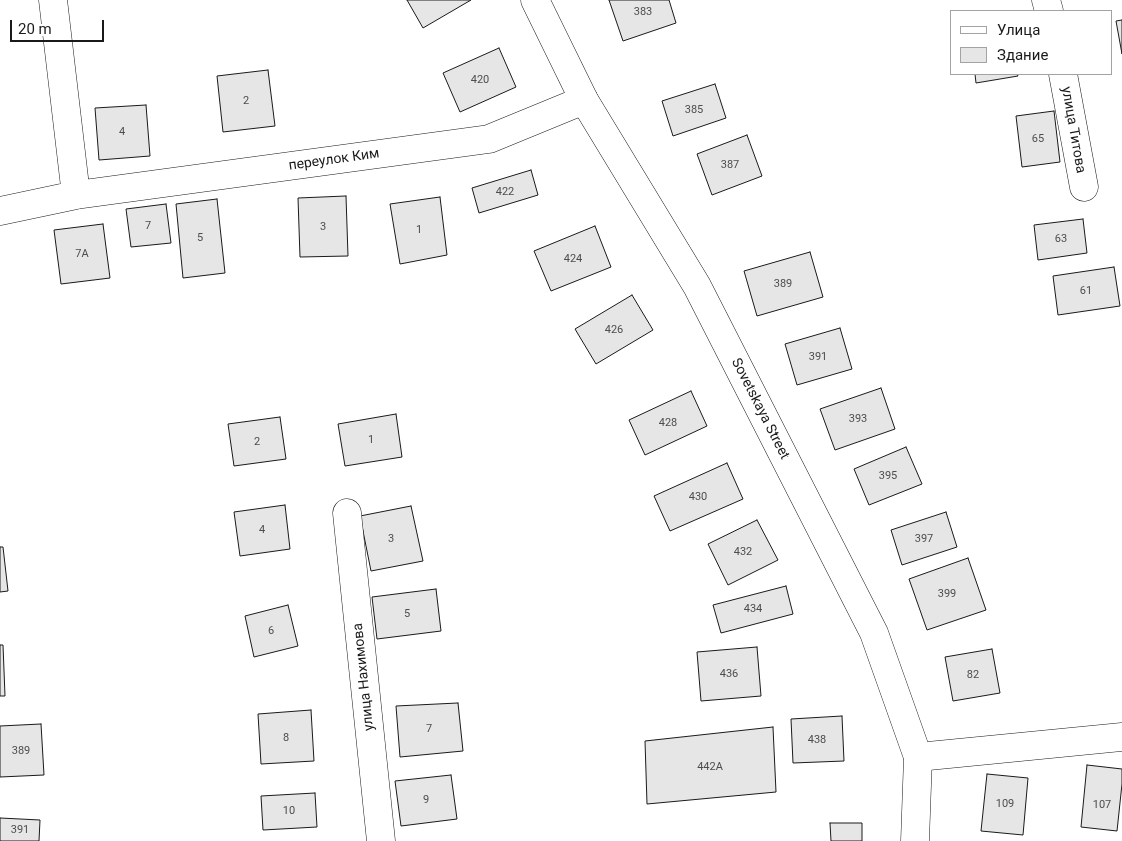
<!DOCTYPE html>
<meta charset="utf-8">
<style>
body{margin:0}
#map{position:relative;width:1122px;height:841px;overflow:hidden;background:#fff;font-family:Roboto,sans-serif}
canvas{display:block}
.legend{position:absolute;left:950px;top:10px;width:162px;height:65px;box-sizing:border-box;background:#fff;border:1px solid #a3a3a3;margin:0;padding:6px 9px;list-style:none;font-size:15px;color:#1a1a1a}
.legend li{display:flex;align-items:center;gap:10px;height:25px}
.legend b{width:25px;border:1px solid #a3a3a3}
.scale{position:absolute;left:10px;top:20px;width:94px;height:22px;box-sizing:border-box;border:2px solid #1a1a1a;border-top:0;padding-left:6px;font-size:15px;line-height:18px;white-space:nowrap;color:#1a1a1a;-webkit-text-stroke:4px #fff;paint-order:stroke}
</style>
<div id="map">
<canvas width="1122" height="841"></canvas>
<ul class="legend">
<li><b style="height:6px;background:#fff"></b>Улица</li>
<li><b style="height:14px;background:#e6e6e6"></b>Здание</li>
</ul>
<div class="scale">20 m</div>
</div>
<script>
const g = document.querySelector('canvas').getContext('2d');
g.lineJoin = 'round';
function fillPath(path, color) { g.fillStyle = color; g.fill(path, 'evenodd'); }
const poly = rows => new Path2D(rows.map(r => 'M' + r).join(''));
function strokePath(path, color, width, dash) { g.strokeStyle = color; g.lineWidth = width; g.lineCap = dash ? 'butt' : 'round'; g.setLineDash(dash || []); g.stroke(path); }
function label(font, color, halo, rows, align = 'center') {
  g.font = font + ' Roboto,sans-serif'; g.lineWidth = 4; g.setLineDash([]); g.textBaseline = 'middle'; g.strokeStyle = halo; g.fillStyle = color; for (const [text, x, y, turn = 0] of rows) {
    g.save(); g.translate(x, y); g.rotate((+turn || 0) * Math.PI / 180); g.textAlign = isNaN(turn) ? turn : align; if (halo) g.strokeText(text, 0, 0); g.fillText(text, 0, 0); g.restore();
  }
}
const building = poly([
 [407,0,471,0,423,28,407,0],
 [609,0,669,0,676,23,623,41,609,0],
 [1122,20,1122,54,1116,21,1122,20],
 [499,48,516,87,460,112,443,73,499,48],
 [268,70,275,126,223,132,217,76,268,70],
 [975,74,1017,74,1018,76,976,83,975,74],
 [715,84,726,118,673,136,662,101,715,84],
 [146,105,150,156,99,160,95,108,146,105],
 [1054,111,1060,162,1022,167,1016,116,1054,111],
 [747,135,762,176,712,195,697,154,747,135],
 [531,170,538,195,479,213,472,188,531,170],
 [346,196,348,256,300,257,298,198,346,196],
 [440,197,447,255,400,264,390,204,440,197],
 [217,199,225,273,183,278,176,204,217,199],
 [166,204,171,243,131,247,126,209,166,204],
 [1083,219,1087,253,1038,260,1034,225,1083,219],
 [103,224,110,278,61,284,54,230,103,224],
 [595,226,611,267,551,291,534,251,595,226],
 [810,252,823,297,757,316,744,271,810,252],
 [1114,267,1120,306,1058,315,1053,276,1114,267],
 [632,295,653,330,596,364,575,329,632,295],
 [840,328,852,369,797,385,785,344,840,328],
 [881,388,895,429,835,450,820,409,881,388],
 [691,391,707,426,645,455,629,420,691,391],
 [396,414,402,457,345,466,338,424,396,414],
 [280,417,286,459,234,466,228,424,280,417],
 [906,447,922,484,869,505,854,469,906,447],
 [727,463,743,499,670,531,654,496,727,463],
 [285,505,290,549,240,556,234,512,285,505],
 [411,506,423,561,371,571,360,516,411,506],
 [946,512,957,547,902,565,891,530,946,512],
 [757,520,778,560,728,585,708,544,757,520],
 [0,547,3,547,8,591,0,592,0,547],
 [968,558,986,610,927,630,909,579,968,558],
 [786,586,793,614,721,633,713,605,786,586],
 [436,589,441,631,377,639,372,597,436,589],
 [288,605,298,646,254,657,245,616,288,605],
 [0,645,3,645,5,696,0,696,0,645],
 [757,647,761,696,701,701,697,652,757,647],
 [992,649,1000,693,953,701,945,657,992,649],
 [458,703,463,751,400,757,396,706,458,703],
 [311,710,314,761,261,764,258,714,311,710],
 [842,716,844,761,793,763,791,719,842,716],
 [41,724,44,775,0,777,0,726,41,724],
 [773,727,776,792,647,804,645,741,773,727],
 [1087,765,1122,769,1122,784,1117,831,1081,827,1087,765],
 [987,774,1028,778,1023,835,981,831,987,774],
 [451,775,457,819,401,826,395,781,451,775],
 [315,793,317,827,263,830,261,796,315,793],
 [0,818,40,820,39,841,0,841,0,818],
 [830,823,862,823,862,841,831,841,830,823]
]);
fillPath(building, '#e6e6e6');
strokePath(building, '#1a1a1a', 1);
const street = poly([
 [53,0,76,195],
 [1046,0,1049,11],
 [1063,74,1084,187],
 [0,211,76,195,489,139,584,100],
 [347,513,381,841],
 [918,757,1122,737]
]);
const secondary = poly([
 [535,0,584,100,697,286,874,633,918,757,915,841]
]);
strokePath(street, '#1a1a1a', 29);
strokePath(secondary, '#1a1a1a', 29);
strokePath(street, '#fff', 28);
strokePath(secondary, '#fff', 28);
label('11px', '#4d4d4d', null, [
 ["383",643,12],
 ["420",480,80],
 ["2",246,101],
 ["385",694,110],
 ["4",122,132],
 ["65",1038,139],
 ["387",730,165],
 ["422",505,192],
 ["7",148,226],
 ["3",323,227],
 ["1",419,230],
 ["5",200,238],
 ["63",1061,239],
 ["7А",82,254],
 ["424",573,259],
 ["389",783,284],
 ["61",1086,291],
 ["426",614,330],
 ["391",818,357],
 ["393",858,419],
 ["428",668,423],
 ["1",371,440],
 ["2",257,442],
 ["395",888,476],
 ["430",698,497],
 ["4",262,530],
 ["3",391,539],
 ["397",924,539],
 ["432",743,552],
 ["399",947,594],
 ["434",753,609],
 ["5",407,614],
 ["6",271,631],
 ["436",729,674],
 ["82",973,675],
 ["7",429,729],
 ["8",286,738],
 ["438",817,740],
 ["389",21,751],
 ["442А",710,767],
 ["9",426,800],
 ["109",1005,804],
 ["107",1102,805],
 ["10",289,811],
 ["391",20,830]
]);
label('14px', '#1a1a1a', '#fff', [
 ["улица Титова",1073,130,80],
 ["переулок Ким",334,160,-8],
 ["Sovetskaya Street",760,409,63],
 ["улица Нахимова",364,677,-96]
]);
</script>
